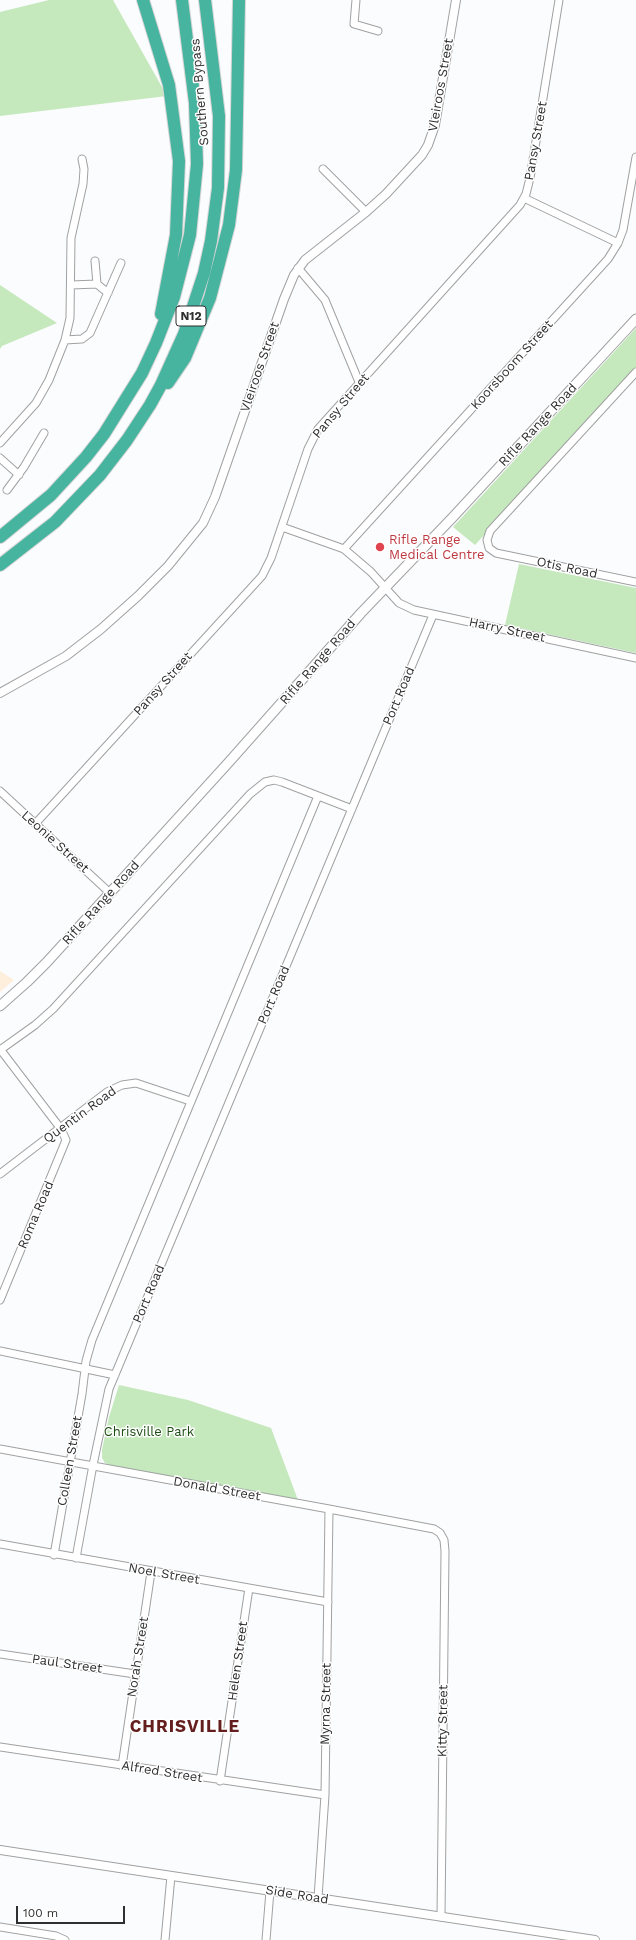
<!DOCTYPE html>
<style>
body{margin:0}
#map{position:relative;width:636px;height:1940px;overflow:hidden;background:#fbfcfd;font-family:"Work Sans",sans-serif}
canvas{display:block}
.scale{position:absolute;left:16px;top:1906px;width:109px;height:18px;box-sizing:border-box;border:2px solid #2f2f30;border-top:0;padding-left:5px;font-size:12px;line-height:14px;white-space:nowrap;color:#2f2f30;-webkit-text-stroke:3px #fff;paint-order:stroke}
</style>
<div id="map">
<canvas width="636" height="1940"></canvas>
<div class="scale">100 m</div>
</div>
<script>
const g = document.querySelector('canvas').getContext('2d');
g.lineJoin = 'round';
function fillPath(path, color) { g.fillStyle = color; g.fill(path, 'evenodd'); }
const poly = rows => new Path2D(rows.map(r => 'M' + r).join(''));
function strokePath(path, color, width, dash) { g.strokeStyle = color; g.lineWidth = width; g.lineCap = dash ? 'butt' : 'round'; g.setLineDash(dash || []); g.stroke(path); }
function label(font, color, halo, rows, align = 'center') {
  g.font = font + ' "Work Sans",sans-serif'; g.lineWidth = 3; g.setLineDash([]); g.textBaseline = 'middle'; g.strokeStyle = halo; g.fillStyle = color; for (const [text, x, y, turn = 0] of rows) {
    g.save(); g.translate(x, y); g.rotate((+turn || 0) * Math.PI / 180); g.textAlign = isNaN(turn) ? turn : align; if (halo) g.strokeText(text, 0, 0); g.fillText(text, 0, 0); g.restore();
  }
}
fillPath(poly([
 [0,971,14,980,0,992]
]), '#feefdc');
fillPath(poly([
 [49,0,113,0,167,96,0,116,0,12],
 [0,285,57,323,2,346,0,349],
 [636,328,636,369,475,545,453,527],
 [519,564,636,588,636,653,505,625],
 [119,1385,188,1400,271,1428,298,1500,110,1465,105,1463,102,1458,102,1450,109,1417]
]), '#c5e8bd');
const minor = poly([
 [356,0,354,24,378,31],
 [323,169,366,212],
 [524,198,618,243],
 [95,261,97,284,108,293],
 [298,268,325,300,359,382],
 [71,285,97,284],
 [65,340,82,339,90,333,121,263],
 [636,372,490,531,487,540,489,548,496,553,636,582],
 [0,443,36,403,49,380,65,340,70,318,71,238,83,184,84,169,82,159],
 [0,458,19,475],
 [7,490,24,467,44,433],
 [282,527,344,549,371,572,399,603,414,610,636,658],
 [344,549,608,259,618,243,623,230,636,157],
 [0,791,110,893],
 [35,824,262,576,271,558,308,449,318,429,520,205,526,194,530,178,559,0],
 [0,1049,61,1129,66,1140,0,1300],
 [0,1050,35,1025,53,1009,250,794,265,782,274,780,282,782,352,809],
 [0,1174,107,1092,122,1085,136,1083,190,1101],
 [0,1351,115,1375],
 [0,1449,329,1509,434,1529,440,1533,444,1540,445,1551,441,1917],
 [0,1544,328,1602],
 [54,1555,82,1394,86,1361,92,1340,318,796],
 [76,1558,93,1465,109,1389,433,615],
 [0,1654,135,1674],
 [0,1747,325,1795],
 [122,1766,151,1572],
 [220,1781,249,1588],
 [318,1898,325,1795,329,1509],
 [0,1927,56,1936,65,1940],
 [165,1940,171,1876],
 [266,1940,270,1891]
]);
const tertiary = poly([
 [0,693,66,656,101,629,138,596,168,566,203,523,215,497,284,299,294,275,305,260,366,212,386,194,422,155,428,145,435,125,456,0],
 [0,1850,595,1940]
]);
const secondary = poly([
 [0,1006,27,982,47,962,229,762,361,613,453,517,636,319]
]);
const motorway = poly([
 [143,0,169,85,179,161,176,235,161,314],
 [168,383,185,358,210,298,229,225,236,170,239,0],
 [0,537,51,495,86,457,104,434,142,373,156,343,174,297,190,235,197,164,195,103,182,0],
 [0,565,55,522,100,475,127,440,150,405,161,385,184,334,204,273,211,241,218,188,219,116,205,0]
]);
strokePath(minor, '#a0a1a2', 9);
strokePath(tertiary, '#a0a1a2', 10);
strokePath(secondary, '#a0a1a2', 11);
strokePath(motorway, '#d5d5d6', 14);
strokePath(minor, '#fff', 7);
strokePath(tertiary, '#fff', 8);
strokePath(secondary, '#fff', 9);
strokePath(motorway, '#46b49f', 12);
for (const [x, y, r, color] of [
 [380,547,5,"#e0444e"]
]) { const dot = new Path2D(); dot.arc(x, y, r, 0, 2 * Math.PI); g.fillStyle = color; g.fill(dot); strokePath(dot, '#fff', 1.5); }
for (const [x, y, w] of [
 [191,316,30]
]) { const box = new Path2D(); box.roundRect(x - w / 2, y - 10, w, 20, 3); g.fillStyle = '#fff'; g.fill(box); strokePath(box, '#2f2f30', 1); }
label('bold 12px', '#2f2f30', null, [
 ["N12",191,316]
]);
label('13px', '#2f2f30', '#fff', [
 ["Vleiroos Street",441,85,-80],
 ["Southern Bypass",200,92,-95],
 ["Pansy Street",536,141,-80],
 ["Koorsboom Street",512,365,-48],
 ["Vleiroos Street",260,367,-71],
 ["Pansy Street",341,406,-50],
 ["Rifle Range Road",538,425,-47],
 ["Otis Road",567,568,12],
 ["Harry Street",507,630,12],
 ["Rifle Range Road",318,662,-49],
 ["Pansy Street",163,684,-48],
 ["Port Road",399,696,-67],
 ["Leonie Street",55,842,42],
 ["Rifle Range Road",101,903,-48],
 ["Port Road",274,995,-67],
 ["Quentin Road",80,1115,-36],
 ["Roma Road",36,1215,-67],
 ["Port Road",149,1294,-67],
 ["Colleen Street",70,1461,-80],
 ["Donald Street",217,1489,10],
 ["Noel Street",164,1574,10],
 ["Norah Street",138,1657,-81],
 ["Helen Street",238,1661,-82],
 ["Paul Street",67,1664,8],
 ["Myrna Street",326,1704,-89],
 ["Kitty Street",443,1721,-89],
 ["Alfred Street",162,1772,9],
 ["Side Road",297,1895,9]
]);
label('13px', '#be3a42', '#fff', [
 ["Rifle Range",389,540],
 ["Medical Centre",389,555]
], 'left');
label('13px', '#1d4d12', '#fff', [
 ["Chrisville Park",149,1432]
]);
g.letterSpacing = '1px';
label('bold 17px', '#631e1d', '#fff', [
 ["CHRISVILLE",185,1727]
]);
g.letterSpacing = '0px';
</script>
